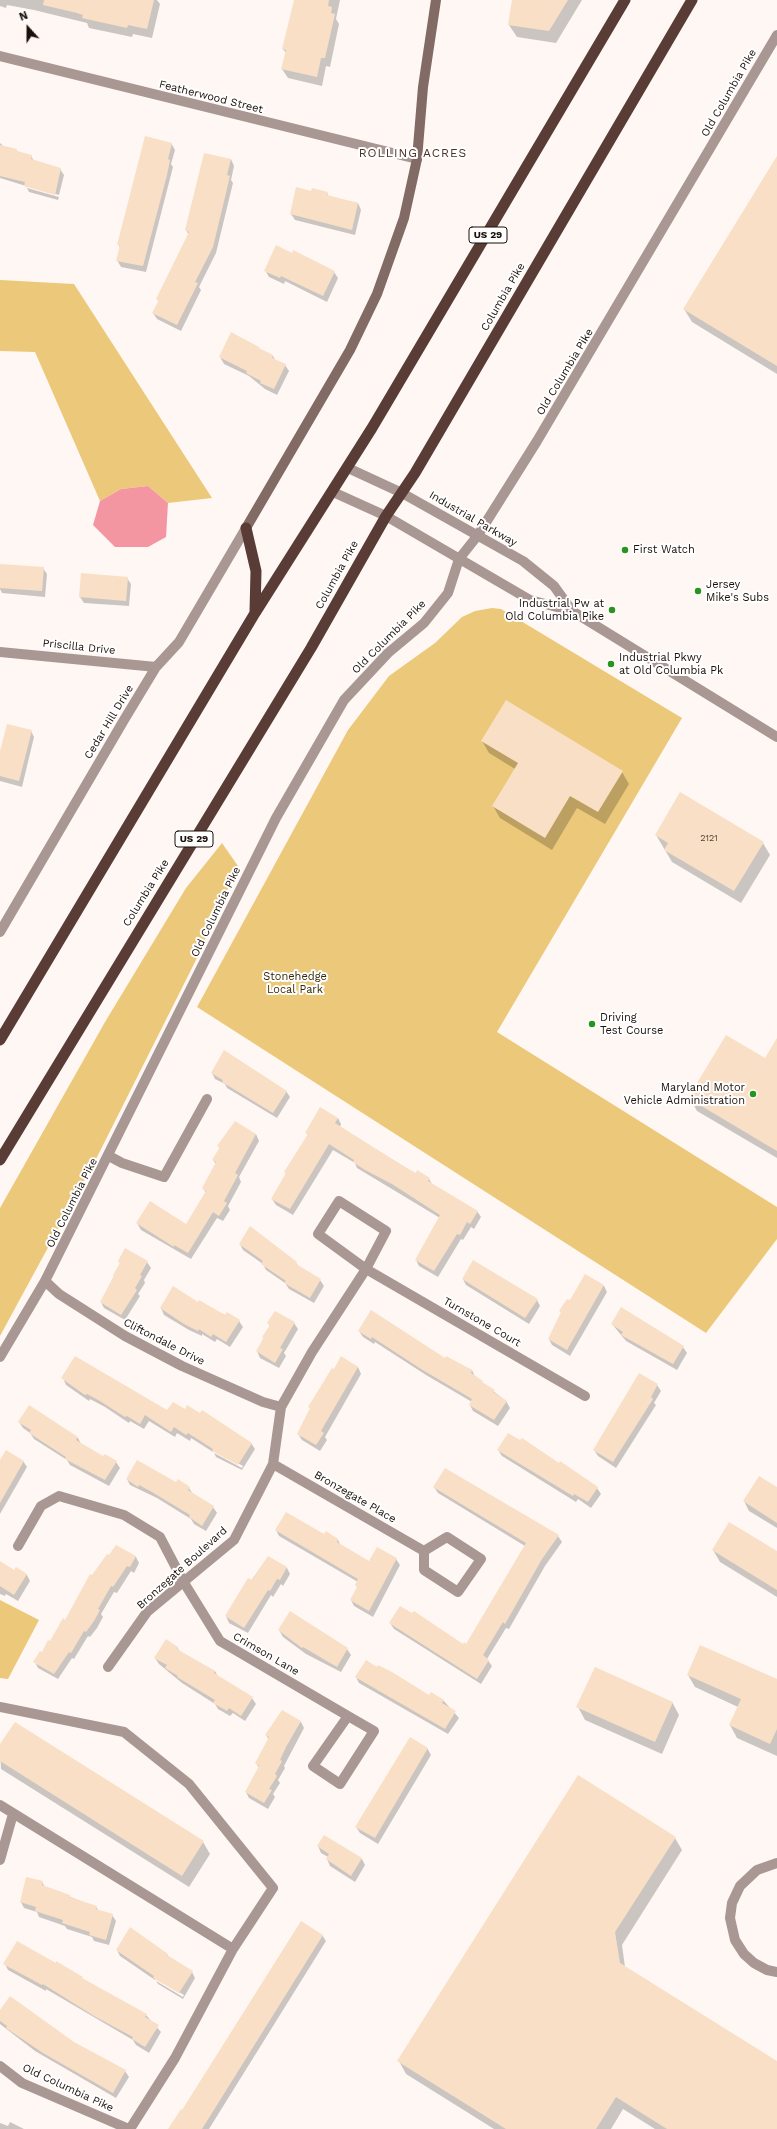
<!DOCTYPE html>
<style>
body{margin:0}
#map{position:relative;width:777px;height:2129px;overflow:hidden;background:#fef7f3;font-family:"Work Sans",sans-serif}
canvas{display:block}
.north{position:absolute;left:8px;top:8px;width:40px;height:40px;-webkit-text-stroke:3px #fff;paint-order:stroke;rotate:339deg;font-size:11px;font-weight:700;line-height:16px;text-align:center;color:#1b0f09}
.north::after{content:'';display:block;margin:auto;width:14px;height:18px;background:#1b0f09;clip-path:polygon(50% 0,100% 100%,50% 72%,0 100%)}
</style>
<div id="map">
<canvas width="777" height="2129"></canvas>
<div class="north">N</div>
</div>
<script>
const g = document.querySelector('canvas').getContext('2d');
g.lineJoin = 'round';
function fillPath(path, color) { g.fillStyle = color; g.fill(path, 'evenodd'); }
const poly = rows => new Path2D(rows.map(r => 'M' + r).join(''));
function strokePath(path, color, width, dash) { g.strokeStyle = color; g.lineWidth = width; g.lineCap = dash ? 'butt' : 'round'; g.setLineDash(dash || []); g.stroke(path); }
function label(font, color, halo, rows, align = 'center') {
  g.font = font + ' "Work Sans",sans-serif'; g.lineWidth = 4; g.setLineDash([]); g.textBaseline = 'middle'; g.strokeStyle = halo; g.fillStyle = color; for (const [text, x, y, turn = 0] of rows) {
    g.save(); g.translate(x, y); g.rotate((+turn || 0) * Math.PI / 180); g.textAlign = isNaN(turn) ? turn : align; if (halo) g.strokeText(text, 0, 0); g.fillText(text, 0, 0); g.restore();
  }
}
fillPath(poly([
 [0,280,74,284,212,498,168,503,148,486,121,489,100,501,35,352,0,351],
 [492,608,501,609,682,718,497,1032,777,1207,777,1239,706,1333,197,1007,348,730,389,676,435,643,462,617,475,611],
 [222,843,238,866,195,962,96,1159,0,1336,0,1208,105,1022,186,888],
 [0,1600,39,1620,8,1679,0,1678]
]), '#ecc97a');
fillPath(poly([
 [148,486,168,503,166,537,148,547,115,547,93,525,100,501,121,489]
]), '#f396a2');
fillPath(poly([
 [0,0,157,0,160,4,152,38,133,34,132,37,89,28,87,23,34,10,7,5,6,8,0,6],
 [295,0,340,0,336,19,339,24,330,67,326,66,322,86,288,78,282,69,286,53,283,49],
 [513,0,582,0,556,43,517,37,509,25],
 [0,143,4,147,31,156,34,161,60,169,64,175,59,195,27,185,27,188,59,197,58,200,29,192,26,186,0,178],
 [171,143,175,150,171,164,173,167,146,272,121,267,117,260,120,248,119,245],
 [231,159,234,166,231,180,233,183,216,253,199,287,201,290,181,331,157,319,153,313,159,301,157,299,189,235,186,230],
 [777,173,777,374,692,322,684,309],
 [312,192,327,193,329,197,358,203,361,210,355,235,295,220,291,214],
 [292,254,334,272,338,278,327,302,285,281,284,284,269,277,265,270],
 [273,356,275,360,285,365,289,371,277,395,265,389,249,376,224,364,220,357],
 [43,568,47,574,45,597,2,593,0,589,0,573],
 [127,578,131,584,129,606,84,603,80,597],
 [31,731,34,737,22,787,0,781,0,755],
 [482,741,622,772,629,784,605,824,577,808,552,850,500,818,493,806,515,769,489,753],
 [656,835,763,843,770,855,741,903,672,862],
 [777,1056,777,1158,697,1111,690,1098,766,1059],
 [212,1073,286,1091,290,1097,277,1118,227,1088,225,1084,215,1079],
 [338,1118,341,1124,340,1127,416,1174,429,1179,432,1184,477,1211,481,1217,474,1229,471,1227,463,1240,461,1239,438,1277,419,1266,416,1260,440,1218,357,1168,355,1163,333,1150,293,1215,276,1205,272,1199,286,1174,285,1172,308,1136,307,1133],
 [256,1134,259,1141,239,1177,241,1182,228,1206,230,1210,223,1221,217,1218,191,1259,141,1230,137,1223,186,1225,206,1193,203,1188,216,1164,213,1160,220,1149,219,1146],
 [240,1244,296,1263,299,1267,320,1280,324,1286,314,1303,289,1289,285,1283,266,1270,263,1264,243,1250],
 [119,1261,147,1262,151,1268,144,1280,145,1283,138,1294,140,1296,125,1320,104,1308,101,1302,120,1264],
 [586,1275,604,1286,607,1292,570,1356,552,1345,549,1339,562,1314,560,1311,570,1301],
 [463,1279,537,1300,540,1306,529,1324,466,1285],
 [198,1303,239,1321,243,1327,230,1347,217,1339,215,1342,202,1334,202,1336,189,1330,164,1315,161,1308],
 [268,1323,294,1323,298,1329,284,1353,286,1356,279,1368,260,1358,257,1351,270,1326],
 [612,1324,683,1347,687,1353,677,1370,626,1341],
 [359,1331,446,1359,472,1370,475,1377,506,1401,510,1408,498,1426,473,1411,470,1405,472,1402,426,1375,375,1342,374,1344,363,1337],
 [342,1358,358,1367,361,1374,325,1437,327,1440,320,1451,302,1440,298,1434,311,1410,309,1407],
 [63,1378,168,1412,251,1443,255,1449,242,1470,216,1457,214,1453,242,1468,243,1466,213,1450,213,1452,191,1438,190,1441,177,1433,175,1437,149,1421,144,1429,130,1421,129,1423,105,1407,90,1399,89,1401,66,1385],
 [657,1385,661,1391,654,1403,656,1405,616,1468,598,1456,594,1450],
 [29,1406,78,1438,81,1444,103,1458,116,1462,120,1468,109,1486,70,1465,67,1460,34,1439,30,1433,23,1428,19,1422],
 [498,1450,597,1488,601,1494,591,1508,578,1499,576,1502,502,1456],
 [23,1461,27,1467,0,1514,0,1462],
 [127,1479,176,1483,189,1488,193,1494,213,1507,217,1513,206,1531,194,1524,191,1519,157,1498,130,1485],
 [434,1487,558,1536,562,1542,545,1566,509,1629,506,1628,487,1659,492,1666,481,1684,394,1629,390,1623,466,1645,525,1546,438,1493],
 [777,1488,777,1528,749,1511,744,1501],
 [276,1530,324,1536,338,1540,341,1546,369,1563,396,1559,400,1565,373,1617,354,1606,351,1600,358,1588,358,1582,279,1536],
 [116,1546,136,1557,139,1563,134,1573,131,1571,117,1593,114,1592,101,1614,103,1617,97,1628,90,1637,88,1636,74,1659,72,1658,58,1679,38,1668,35,1662,66,1621,93,1577],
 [713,1550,777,1552,777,1597,720,1562],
 [268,1557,287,1568,290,1574,283,1586,281,1584,273,1597,271,1595,248,1633,229,1623,226,1616],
 [0,1562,15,1571,27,1575,30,1581,18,1601,6,1594,5,1596,0,1594],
 [279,1630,347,1649,351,1655,341,1672,306,1654,283,1637],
 [177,1647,180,1652,215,1671,218,1677,252,1698,256,1704,245,1721,233,1713,230,1716,218,1709,215,1704,182,1683,159,1664,155,1658],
 [688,1675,777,1680,777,1756,737,1738,730,1725,738,1707,695,1687],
 [356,1677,443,1700,459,1718,448,1734,359,1683],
 [672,1702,679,1715,662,1754,585,1720,578,1707],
 [282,1711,301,1722,304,1728,284,1766,285,1768,278,1780,280,1783,273,1794,275,1797,268,1809,249,1798,246,1792,259,1768,256,1763,269,1740,266,1735],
 [0,1746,203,1842,210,1854,189,1887,1,1769],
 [427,1748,431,1755,378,1844,360,1833,356,1827],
 [324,1836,362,1859,365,1865,355,1882,330,1866,327,1859,328,1857,321,1853,318,1846],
 [675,1838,682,1850,622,1945,625,1967,777,2063,777,2129,655,2129,623,2109,611,2129,494,2129,406,2074,399,2061],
 [42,1882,45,1887,96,1907,99,1911,112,1915,116,1921,109,1945,94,1941,92,1937,67,1929,65,1926,39,1917,37,1912,24,1908,21,1902],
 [322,1935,326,1941,209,2129,170,2129],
 [117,1950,167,1954,169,1958,192,1972,195,1978,183,1999,158,1984,156,1981,183,1997,184,1995,155,1978,155,1980,120,1956],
 [5,1964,56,1964,146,2015,161,2032,149,2053,136,2045,133,2040,46,1989,46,1991,8,1970],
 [0,2012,73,2043,125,2071,129,2077,116,2098,35,2051,0,2024],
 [10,2122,24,2129,0,2129,0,2123,8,2126]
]), '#0003');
fillPath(poly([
 [44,0,154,0,147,29,128,25,127,28,82,18,83,15,77,13,43,5],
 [294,0,329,0,328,6,332,7,331,13,335,14,325,58,321,58,317,77,281,69,286,50,282,49],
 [512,0,568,0,549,31,508,25],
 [145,136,172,143,168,159,170,160,167,175,143,266,116,261,120,245,117,245],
 [0,145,17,149,17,151,32,155,31,159,61,168,55,195,24,186,25,182,0,176],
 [204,153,231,159,227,175,230,176,213,247,195,282,198,283,177,325,152,313,159,300,156,299,189,232,185,230],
 [777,156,777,366,683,309],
 [296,187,311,191,312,188,328,192,327,195,358,203,352,230,290,214],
 [276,245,292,253,293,250,335,271,323,296,281,276,280,278,264,271],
 [231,332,259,347,259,348,273,355,272,358,286,364,274,389,260,383,261,381,246,373,247,371,219,357],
 [0,564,44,567,42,591,0,588],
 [81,573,128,577,126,601,79,597],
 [506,700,623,771,598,812,570,796,545,838,492,806,518,763,481,741],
 [7,724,32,730,19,781,0,776,0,751],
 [680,792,764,842,734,891,664,850,668,843,655,835],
 [726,1035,765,1058,777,1038,777,1151,688,1098],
 [224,1050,287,1091,273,1113,222,1082,223,1080,211,1073],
 [320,1107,338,1118,335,1123,403,1166,416,1173,417,1170,430,1178,428,1181,478,1211,470,1224,467,1222,460,1235,457,1234,434,1271,415,1260,440,1215,392,1184,365,1170,353,1162,354,1160,329,1144,290,1209,271,1199,286,1173,284,1172,308,1134,305,1133],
 [235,1121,256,1134,235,1173,238,1175,224,1201,227,1203,219,1216,213,1212,188,1253,174,1245,174,1247,136,1223,150,1201,186,1224,206,1191,202,1188,216,1162,212,1160,220,1147,217,1146],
 [250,1226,297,1262,296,1264,321,1279,310,1298,284,1283,286,1281,261,1264,263,1261,239,1244],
 [125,1248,148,1261,140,1275,142,1276,135,1288,137,1290,121,1315,100,1302,114,1276,113,1275,120,1263,118,1261],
 [473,1260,538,1299,525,1318,462,1279],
 [585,1274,604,1285,567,1350,548,1339,561,1312,559,1311,567,1299,570,1300],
 [173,1286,198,1302,199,1300,225,1315,227,1312,240,1320,226,1342,213,1334,211,1337,199,1329,198,1331,184,1324,160,1308],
 [621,1307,684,1346,673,1364,621,1335,623,1332,611,1324],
 [371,1310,445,1358,446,1356,472,1370,471,1373,483,1381,482,1382,495,1390,493,1392,507,1401,494,1420,469,1405,472,1399,421,1369,372,1337,371,1339,358,1331],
 [275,1311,295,1322,280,1348,283,1349,275,1363,256,1351,264,1338,262,1337,270,1325,267,1323],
 [75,1356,167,1410,173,1402,185,1409,187,1405,200,1413,202,1410,252,1443,238,1465,212,1451,213,1449,188,1433,186,1435,174,1427,171,1432,145,1415,140,1424,127,1416,125,1417,100,1401,87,1394,85,1395,61,1378],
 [341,1356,358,1367,321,1431,324,1433,316,1445,297,1434,310,1408,308,1407,332,1368,334,1369],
 [639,1373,658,1384,651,1397,653,1399,613,1462,593,1450],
 [29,1405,78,1437,76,1440,103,1456,105,1454,117,1461,105,1480,65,1459,66,1457,29,1433,31,1430,18,1422],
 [508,1433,520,1440,522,1438,559,1463,560,1461,598,1487,588,1502,574,1494,573,1496,497,1450],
 [6,1450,24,1461,0,1503,0,1460],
 [137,1460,176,1482,178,1479,190,1487,188,1490,214,1506,202,1526,189,1517,190,1515,152,1492,139,1485,138,1487,126,1479],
 [445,1468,559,1535,542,1559,505,1624,503,1622,483,1655,489,1660,477,1679,389,1623,400,1606,412,1613,414,1611,463,1644,464,1642,466,1644,526,1543,433,1487],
 [759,1476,777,1487,777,1523,743,1501],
 [286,1512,324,1534,326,1531,338,1539,337,1542,369,1561,377,1547,397,1558,369,1611,350,1600,357,1587,355,1585,358,1579,275,1530],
 [729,1522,777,1551,777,1590,712,1550],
 [116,1545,136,1556,130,1567,127,1566,113,1587,111,1586,98,1609,100,1610,94,1621,86,1632,84,1631,71,1653,69,1652,54,1674,33,1662,40,1651,42,1652,48,1640,50,1641,63,1618,65,1620,90,1574,92,1575,107,1554,109,1555],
 [268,1556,287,1567,280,1580,277,1579,270,1591,268,1590,244,1628,225,1616,248,1578,252,1580],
 [0,1561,14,1570,16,1567,27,1574,14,1595,0,1586],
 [290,1611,348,1648,337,1667,303,1647,302,1648,278,1630],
 [166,1639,178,1647,177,1649,215,1671,214,1673,253,1697,241,1716,229,1708,227,1711,213,1703,215,1700,177,1677,178,1676,165,1668,167,1665,154,1658],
 [700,1645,777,1679,777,1729,770,1744,729,1725,741,1699,687,1675],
 [366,1660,377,1667,378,1665,392,1672,429,1695,431,1692,444,1700,442,1703,456,1711,445,1729,355,1677],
 [595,1667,673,1702,655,1742,576,1707],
 [282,1710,301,1721,286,1747,280,1760,282,1761,275,1774,277,1776,269,1789,272,1790,264,1803,245,1792,259,1766,255,1763,269,1737,265,1735],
 [15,1722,204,1841,182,1876,0,1761,0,1744],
 [410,1737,428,1748,375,1838,355,1827],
 [578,1775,676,1837,615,1932,620,1963,777,2061,777,2129,667,2129,616,2097,596,2129,506,2129,397,2061],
 [324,1835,362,1858,351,1876,326,1859,329,1854,317,1846],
 [26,1877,43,1881,42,1885,70,1895,69,1897,97,1906,96,1909,113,1914,106,1940,89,1935,90,1932,62,1923,63,1920,35,1911,36,1907,20,1902],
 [301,1921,323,1935,202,2129,168,2129,181,2109,182,2110],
 [130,1927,168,1954,167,1955,193,1971,179,1993,153,1978,154,1976,116,1950],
 [17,1941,56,1963,56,1961,83,1977,82,1978,147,2014,145,2017,159,2025,145,2047,132,2039,133,2037,94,2016,43,1984,42,1985,3,1964],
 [10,1996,74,2042,126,2070,113,2093,43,2053,6,2028,7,2026,0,2021,0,2010]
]), '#f9dfc5');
strokePath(poly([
 [0,56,417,159],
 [0,652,156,667],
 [0,932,124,720,156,667,179,642,246,528],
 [109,1156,122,1163,164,1177,207,1099],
 [45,1281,59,1294,125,1336,182,1366,263,1402,281,1407],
 [0,1357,45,1281,276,818,344,700,388,653,424,623,448,593,459,559],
 [273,1464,424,1551,447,1537,481,1559,458,1592,424,1570,424,1551],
 [18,1546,41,1506,59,1496,124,1515,160,1537,183,1581,220,1641,348,1716,374,1731,340,1784,313,1766,348,1716],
 [108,1667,147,1612,234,1540,273,1464,281,1407,312,1352,366,1269,386,1231,339,1201,318,1234,366,1269,585,1396],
 [0,1707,124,1732,189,1784,273,1888,233,1949,175,2058,130,2129],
 [0,1805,233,1949],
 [0,1860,13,1814],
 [777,1863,757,1870,740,1886,732,1903,730,1918,735,1940,744,1954,754,1963,767,1970,777,1972],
 [0,2066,22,2083,129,2129]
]), '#a99794', 10);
strokePath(poly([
 [348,468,402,493,523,561,554,586,572,611],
 [333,492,386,516,530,600,572,611,777,737],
 [459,559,478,535,537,441,777,35]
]), '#a99794', 10);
strokePath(poly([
 [246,528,350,350,377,294,404,218,417,159,423,87,436,0]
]), '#826a65', 10);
strokePath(poly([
 [246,528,256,571,255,612],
 [0,1040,255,613,372,428,625,0],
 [0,1160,311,648,386,516,415,473,692,0]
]), '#5a3c36', 11);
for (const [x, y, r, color] of [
 [625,550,4,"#26941e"],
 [698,591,4,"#26941e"],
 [612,610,4,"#26941e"],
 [611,664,4,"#26941e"],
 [592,1024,4,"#26941e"],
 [753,1094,4,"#26941e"]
]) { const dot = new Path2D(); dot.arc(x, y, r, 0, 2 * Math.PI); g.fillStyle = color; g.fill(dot); strokePath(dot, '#fff', 1.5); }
label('9px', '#524338', null, [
 ["2121",709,838]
]);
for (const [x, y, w] of [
 [488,235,38],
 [194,839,38]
]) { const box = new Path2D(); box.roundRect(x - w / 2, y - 8, w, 16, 3); g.fillStyle = '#fff'; g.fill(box); strokePath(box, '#1b0f09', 1); }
label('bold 10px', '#1b0f09', null, [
 ["US 29",488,235],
 ["US 29",194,839]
]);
label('11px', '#1b0f09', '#fff', [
 ["Old Columbia Pike",729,93,-60],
 ["Featherwood Street",211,97,14],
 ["Columbia Pike",503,297,-60],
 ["Old Columbia Pike",565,372,-59],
 ["Industrial Parkway",473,519,30],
 ["Columbia Pike",337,575,-61],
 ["Old Columbia Pike",389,637,-45],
 ["Priscilla Drive",79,647,6],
 ["Cedar Hill Drive",109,722,-59],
 ["Columbia Pike",146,893,-58],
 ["Old Columbia Pike",216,912,-64],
 ["Old Columbia Pike",72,1203,-63],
 ["Turnstone Court",482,1322,30],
 ["Cliftondale Drive",164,1342,27],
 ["Bronzegate Place",355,1497,30],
 ["Bronzegate Boulevard",182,1568,-42],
 ["Crimson Lane",266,1654,30],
 ["Old Columbia Pike",68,2088,25]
]);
label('11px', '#1b0f09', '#fff', [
 ["First Watch",633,550],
 ["Jersey",706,585],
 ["Mike's Subs",706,598],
 ["Industrial Pw at",604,604,"right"],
 ["Old Columbia Pike",604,617,"right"],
 ["Industrial Pkwy",619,658],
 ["at Old Columbia Pk",619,671],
 ["Driving",600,1018],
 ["Test Course",600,1031],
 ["Maryland Motor",745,1088,"right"],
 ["Vehicle Administration",745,1101,"right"]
], 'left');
label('11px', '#382903', '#fff', [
 ["Stonehedge",295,977],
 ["Local Park",295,990]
]);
g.letterSpacing = '1px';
label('12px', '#4b3021', '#fff', [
 ["ROLLING ACRES",413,153]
]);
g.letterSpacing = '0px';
</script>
